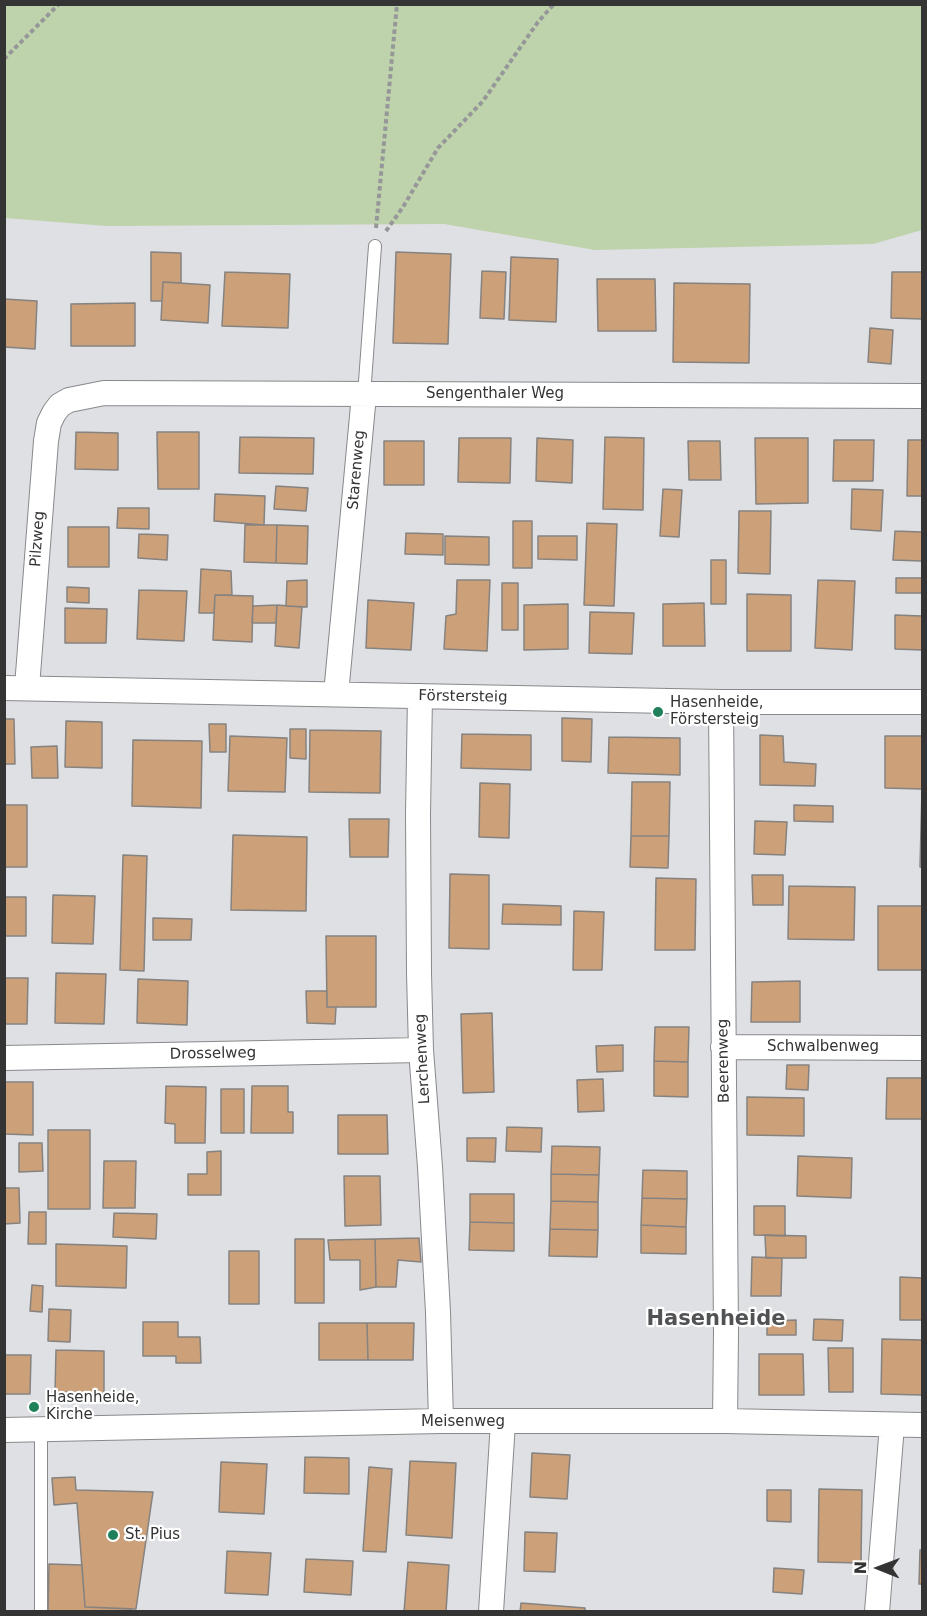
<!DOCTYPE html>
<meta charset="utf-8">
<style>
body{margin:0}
#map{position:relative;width:927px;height:1616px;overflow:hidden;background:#dfe0e3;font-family:"DejaVu Sans",sans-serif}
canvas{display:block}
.frame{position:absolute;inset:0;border:6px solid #343435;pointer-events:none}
.north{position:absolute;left:849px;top:1538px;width:60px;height:60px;-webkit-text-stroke:4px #fff;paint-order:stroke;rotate:271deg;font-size:16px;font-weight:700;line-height:24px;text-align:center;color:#343435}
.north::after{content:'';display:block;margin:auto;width:21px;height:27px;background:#343435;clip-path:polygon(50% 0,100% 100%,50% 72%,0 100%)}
</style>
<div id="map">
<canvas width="927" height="1616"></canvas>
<div class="frame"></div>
<div class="north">N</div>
</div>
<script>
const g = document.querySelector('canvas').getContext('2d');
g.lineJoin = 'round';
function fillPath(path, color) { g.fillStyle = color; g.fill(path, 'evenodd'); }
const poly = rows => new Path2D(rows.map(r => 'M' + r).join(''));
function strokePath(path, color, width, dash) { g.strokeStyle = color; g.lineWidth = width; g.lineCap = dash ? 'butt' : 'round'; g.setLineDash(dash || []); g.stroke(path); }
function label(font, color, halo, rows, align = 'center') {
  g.font = font + ' "DejaVu Sans",sans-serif'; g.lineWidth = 4.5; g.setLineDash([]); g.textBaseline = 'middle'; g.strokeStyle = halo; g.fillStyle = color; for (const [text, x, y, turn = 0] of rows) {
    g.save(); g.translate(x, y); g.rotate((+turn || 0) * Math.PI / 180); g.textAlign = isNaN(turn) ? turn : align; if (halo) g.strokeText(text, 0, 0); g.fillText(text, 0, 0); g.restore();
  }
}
fillPath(poly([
 [4,5,922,5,922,230,873,244,595,250,444,224,107,226,5,218]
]), '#bed3ab');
const building = poly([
 [151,252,181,253,181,283,163,282,162,301,151,301,151,252],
 [396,252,451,254,448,344,393,343,396,252],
 [511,257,558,259,556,322,509,320,511,257],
 [482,271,506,272,504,319,480,318,482,271],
 [225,272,290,274,288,328,222,326,225,272],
 [892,272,922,272,922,319,891,318,892,272],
 [597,279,655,279,656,331,598,331,597,279],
 [163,282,210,285,208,323,161,320,163,282],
 [674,283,750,284,749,363,673,362,674,283],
 [4,299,37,301,35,349,4,347,4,299],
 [135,303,135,346,71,346,71,304,135,303],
 [870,328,893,330,891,364,868,362,870,328],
 [76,432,118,433,118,470,75,469,76,432],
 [157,432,199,432,199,489,158,489,157,432],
 [240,437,314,438,313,474,239,473,240,437],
 [605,437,644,438,643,510,603,509,605,437],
 [459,438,511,438,510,483,458,482,459,438],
 [537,438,573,440,572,483,536,481,537,438],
 [755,438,808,438,808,503,756,504,755,438],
 [834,440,874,440,873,481,833,481,834,440],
 [908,440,922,440,922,496,907,496,908,440],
 [384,441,424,441,424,485,384,485,384,441],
 [688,441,720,441,721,480,689,480,688,441],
 [276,486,308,488,306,511,274,509,276,486],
 [663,489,682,490,679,537,660,536,663,489],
 [852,489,883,490,881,531,851,529,852,489],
 [215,494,265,496,264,525,214,521,215,494],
 [118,508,149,508,149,529,117,528,118,508],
 [739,511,771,511,770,574,738,573,739,511],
 [513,521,532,521,532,568,513,568,513,521],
 [587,523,617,524,614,606,584,605,587,523],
 [245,525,277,525,276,563,244,562,245,525],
 [277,525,308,526,307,564,276,563,277,525],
 [68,527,109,527,109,567,68,567,68,527],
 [895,531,922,532,922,561,893,560,895,531],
 [406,533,443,534,443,555,405,554,406,533],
 [139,534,168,535,167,560,138,558,139,534],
 [445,536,489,537,489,565,445,564,445,536],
 [538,536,577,536,577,560,538,559,538,536],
 [711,560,726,560,726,604,711,604,711,560],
 [201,569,231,571,232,595,215,595,214,613,199,613,201,569],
 [896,578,922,578,922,593,896,593,896,578],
 [307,580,307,607,286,606,287,581,307,580],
 [457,580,490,580,487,651,444,649,446,616,456,614,457,580],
 [818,580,855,581,852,650,815,648,818,580],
 [502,583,518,583,518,630,502,630,502,583],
 [67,587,89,588,89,603,67,602,67,587],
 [139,590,187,591,184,641,137,639,139,590],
 [747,594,791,595,791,651,747,651,747,594],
 [215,595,253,596,252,642,213,640,215,595],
 [368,600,414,603,411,650,366,648,368,600],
 [704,603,705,646,663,646,663,604,704,603],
 [568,604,568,649,524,650,524,605,568,604],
 [277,605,302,607,299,648,275,646,277,605],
 [277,605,276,623,252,623,253,606,277,605],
 [65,608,107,609,106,643,65,643,65,608],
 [590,612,634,613,632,654,589,653,590,612],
 [895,615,922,616,922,650,895,649,895,615],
 [562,718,592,719,591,762,562,761,562,718],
 [4,719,14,719,15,764,4,764,4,719],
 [66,721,102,722,102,768,65,767,66,721],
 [209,724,226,724,226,752,210,752,209,724],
 [290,729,306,729,306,759,290,758,290,729],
 [310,730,381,731,380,793,309,792,310,730],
 [462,734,531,735,531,770,461,768,462,734],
 [760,735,783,736,784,762,816,764,815,786,760,785,760,735],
 [230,736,287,738,285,792,228,791,230,736],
 [885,736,922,736,922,789,885,788,885,736],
 [609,737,680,738,680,775,608,773,609,737],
 [133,740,202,741,201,808,132,806,133,740],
 [57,746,58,778,32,778,31,747,57,746],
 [632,782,670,782,669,836,631,836,632,782],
 [480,783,510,784,509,838,479,837,480,783],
 [922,790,922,867,920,867,922,790],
 [4,805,27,805,27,867,4,867,4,805],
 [794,805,833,806,833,822,794,821,794,805],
 [349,819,389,819,388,857,350,857,349,819],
 [755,821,787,822,785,855,754,854,755,821],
 [233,835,307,837,306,911,231,910,233,835],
 [631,836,669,836,668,868,630,867,631,836],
 [123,855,147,856,144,971,120,970,123,855],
 [450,874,489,875,489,949,449,948,450,874],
 [752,875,783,875,783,905,753,905,752,875],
 [656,878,696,879,695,950,655,950,656,878],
 [789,886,855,887,854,940,788,939,789,886],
 [53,895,95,896,93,944,52,943,53,895],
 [4,897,26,897,26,936,4,936,4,897],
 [503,904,561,906,561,925,502,924,503,904],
 [878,906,922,906,922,970,878,970,878,906],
 [574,911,604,912,602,970,573,970,574,911],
 [153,918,192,919,191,940,153,940,153,918],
 [326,936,376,936,376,1007,327,1007,326,936],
 [56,973,106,974,104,1024,55,1023,56,973],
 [4,978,28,978,27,1024,4,1024,4,978],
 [138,979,188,981,187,1025,137,1023,138,979],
 [800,981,800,1022,751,1022,752,982,800,981],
 [306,991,327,991,327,1007,336,1007,335,1024,307,1023,306,991],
 [492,1013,494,1092,463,1093,461,1014,492,1013],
 [655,1027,689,1027,688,1062,654,1061,655,1027],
 [623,1045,623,1071,597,1072,596,1046,623,1045],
 [654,1061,688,1062,688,1097,654,1096,654,1061],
 [787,1065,809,1065,808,1090,786,1089,787,1065],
 [887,1078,922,1078,922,1119,886,1119,887,1078],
 [603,1079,604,1111,578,1112,577,1080,603,1079],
 [4,1082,33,1082,33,1135,4,1134,4,1082],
 [166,1086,206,1087,205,1143,175,1143,175,1124,165,1123,166,1086],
 [252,1086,288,1086,288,1112,293,1112,293,1133,251,1133,252,1086],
 [221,1089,244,1089,244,1133,221,1133,221,1089],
 [747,1097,804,1098,804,1136,747,1135,747,1097],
 [338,1115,387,1115,388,1154,338,1154,338,1115],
 [507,1127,542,1128,541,1152,506,1151,507,1127],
 [48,1130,90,1130,90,1209,48,1209,48,1130],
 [467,1138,496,1138,495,1162,467,1161,467,1138],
 [19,1143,42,1143,43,1171,19,1172,19,1143],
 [552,1146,600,1147,599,1175,551,1174,552,1146],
 [221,1151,221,1195,188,1195,188,1174,207,1174,207,1152,221,1151],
 [798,1156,852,1158,851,1198,797,1196,798,1156],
 [104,1161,136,1161,135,1208,103,1208,104,1161],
 [643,1170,687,1171,687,1199,642,1198,643,1170],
 [551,1174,599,1175,598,1202,551,1201,551,1174],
 [344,1176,380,1176,381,1225,345,1226,344,1176],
 [4,1188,19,1188,20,1223,4,1224,4,1188],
 [470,1194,514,1194,514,1223,470,1222,470,1194],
 [642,1198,687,1199,686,1227,641,1225,642,1198],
 [551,1201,598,1202,598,1230,550,1229,551,1201],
 [754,1206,785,1206,785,1236,754,1235,754,1206],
 [29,1212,46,1212,46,1244,28,1244,29,1212],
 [114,1213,157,1214,156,1239,113,1237,114,1213],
 [470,1222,514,1223,514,1251,469,1250,470,1222],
 [641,1225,686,1227,686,1254,641,1253,641,1225],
 [550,1229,598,1230,597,1257,549,1256,550,1229],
 [765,1235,806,1236,806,1258,766,1258,765,1235],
 [419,1238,421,1262,398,1260,396,1287,376,1287,375,1239,419,1238],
 [295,1239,324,1239,324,1303,295,1303,295,1239],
 [375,1239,376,1287,360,1290,360,1260,330,1260,328,1240,375,1239],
 [56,1244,127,1246,126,1288,56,1286,56,1244],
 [229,1251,259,1251,259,1304,229,1304,229,1251],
 [752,1257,782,1258,781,1296,751,1296,752,1257],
 [900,1277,922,1278,922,1320,900,1320,900,1277],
 [32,1285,43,1286,42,1312,30,1311,32,1285],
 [49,1309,71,1310,70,1342,48,1341,49,1309],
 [814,1319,843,1320,842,1341,813,1340,814,1319],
 [796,1320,796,1335,767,1335,767,1321,796,1320],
 [143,1322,178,1322,178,1337,200,1337,201,1363,176,1363,176,1356,143,1356,143,1322],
 [319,1323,367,1323,368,1360,319,1360,319,1323],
 [367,1323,414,1323,413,1360,368,1360,367,1323],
 [882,1339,922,1340,922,1395,881,1394,882,1339],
 [828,1348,853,1348,853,1392,829,1392,828,1348],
 [56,1350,104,1351,104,1393,55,1392,56,1350],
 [759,1354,803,1354,804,1395,759,1395,759,1354],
 [4,1355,31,1355,30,1394,4,1394,4,1355],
 [532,1453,570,1455,567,1499,530,1497,532,1453],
 [305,1457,349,1458,349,1494,304,1493,305,1457],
 [410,1461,456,1463,452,1538,406,1535,410,1461],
 [221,1462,267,1464,264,1514,219,1512,221,1462],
 [369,1467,392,1469,386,1552,363,1551,369,1467],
 [75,1477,76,1490,153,1492,136,1609,85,1607,77,1503,54,1505,52,1478,75,1477],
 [819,1489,862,1490,861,1563,818,1562,819,1489],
 [767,1490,791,1490,791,1522,767,1521,767,1490],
 [525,1532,557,1533,555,1572,524,1571,525,1532],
 [920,1550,922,1550,922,1584,919,1584,920,1550],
 [227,1551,271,1553,268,1595,225,1593,227,1551],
 [306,1559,353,1561,351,1595,304,1592,306,1559],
 [408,1562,449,1565,446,1612,404,1612,408,1562],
 [49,1564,82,1565,85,1607,131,1609,131,1612,48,1612,49,1564],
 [774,1568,804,1570,802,1594,773,1592,774,1568],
 [521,1603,585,1608,585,1612,520,1612,521,1603]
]);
fillPath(building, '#cca079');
strokePath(building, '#858280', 1.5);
const lane = poly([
 [364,395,375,246],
 [41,1430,41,1612]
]);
const street = poly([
 [27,687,46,441,49,423,54,413,60,405,69,400,104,393,922,396],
 [4,688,721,702,922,702],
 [336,694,364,395],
 [420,696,418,814,419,973,421,1050,430,1167,438,1312,441,1421],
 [721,702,726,1333,725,1421],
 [723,1047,922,1048],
 [4,1058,421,1050],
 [4,1430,441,1421,725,1421,922,1425],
 [491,1612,503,1422],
 [877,1612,892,1425]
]);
strokePath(lane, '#88898c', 14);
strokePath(street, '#88898c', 26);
strokePath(poly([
 [4,59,59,4],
 [376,228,397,4],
 [386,231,403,207,438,148,483,101,538,22,554,4]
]), '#969799', 4, [4.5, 3]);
strokePath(lane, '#fff', 12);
strokePath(street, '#fff', 24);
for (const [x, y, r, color] of [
 [658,712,6,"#1f8059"],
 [34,1407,6,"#1f8059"],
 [113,1535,6,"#1f8059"]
]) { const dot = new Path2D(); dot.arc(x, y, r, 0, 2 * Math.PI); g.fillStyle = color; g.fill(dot); strokePath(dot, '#fff', 2); }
label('15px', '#343435', '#fff', [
 ["Sengenthaler Weg",495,394],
 ["Starenweg",357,470,-85],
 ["Pilzweg",38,539,-86],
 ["Förstersteig",463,697,1],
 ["Schwalbenweg",823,1047],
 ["Drosselweg",213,1054,-1],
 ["Lerchenweg",423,1059,-93],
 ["Beerenweg",724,1061,-91],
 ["Meisenweg",463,1422]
]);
label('15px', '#343435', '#fff', [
 ["Hasenheide,",670,703],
 ["Förstersteig",670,720],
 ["Hasenheide,",46,1398],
 ["Kirche",46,1415],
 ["St. Pius",125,1535]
], 'left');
label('bold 21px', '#515254', '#fff', [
 ["Hasenheide",716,1320]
]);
</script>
